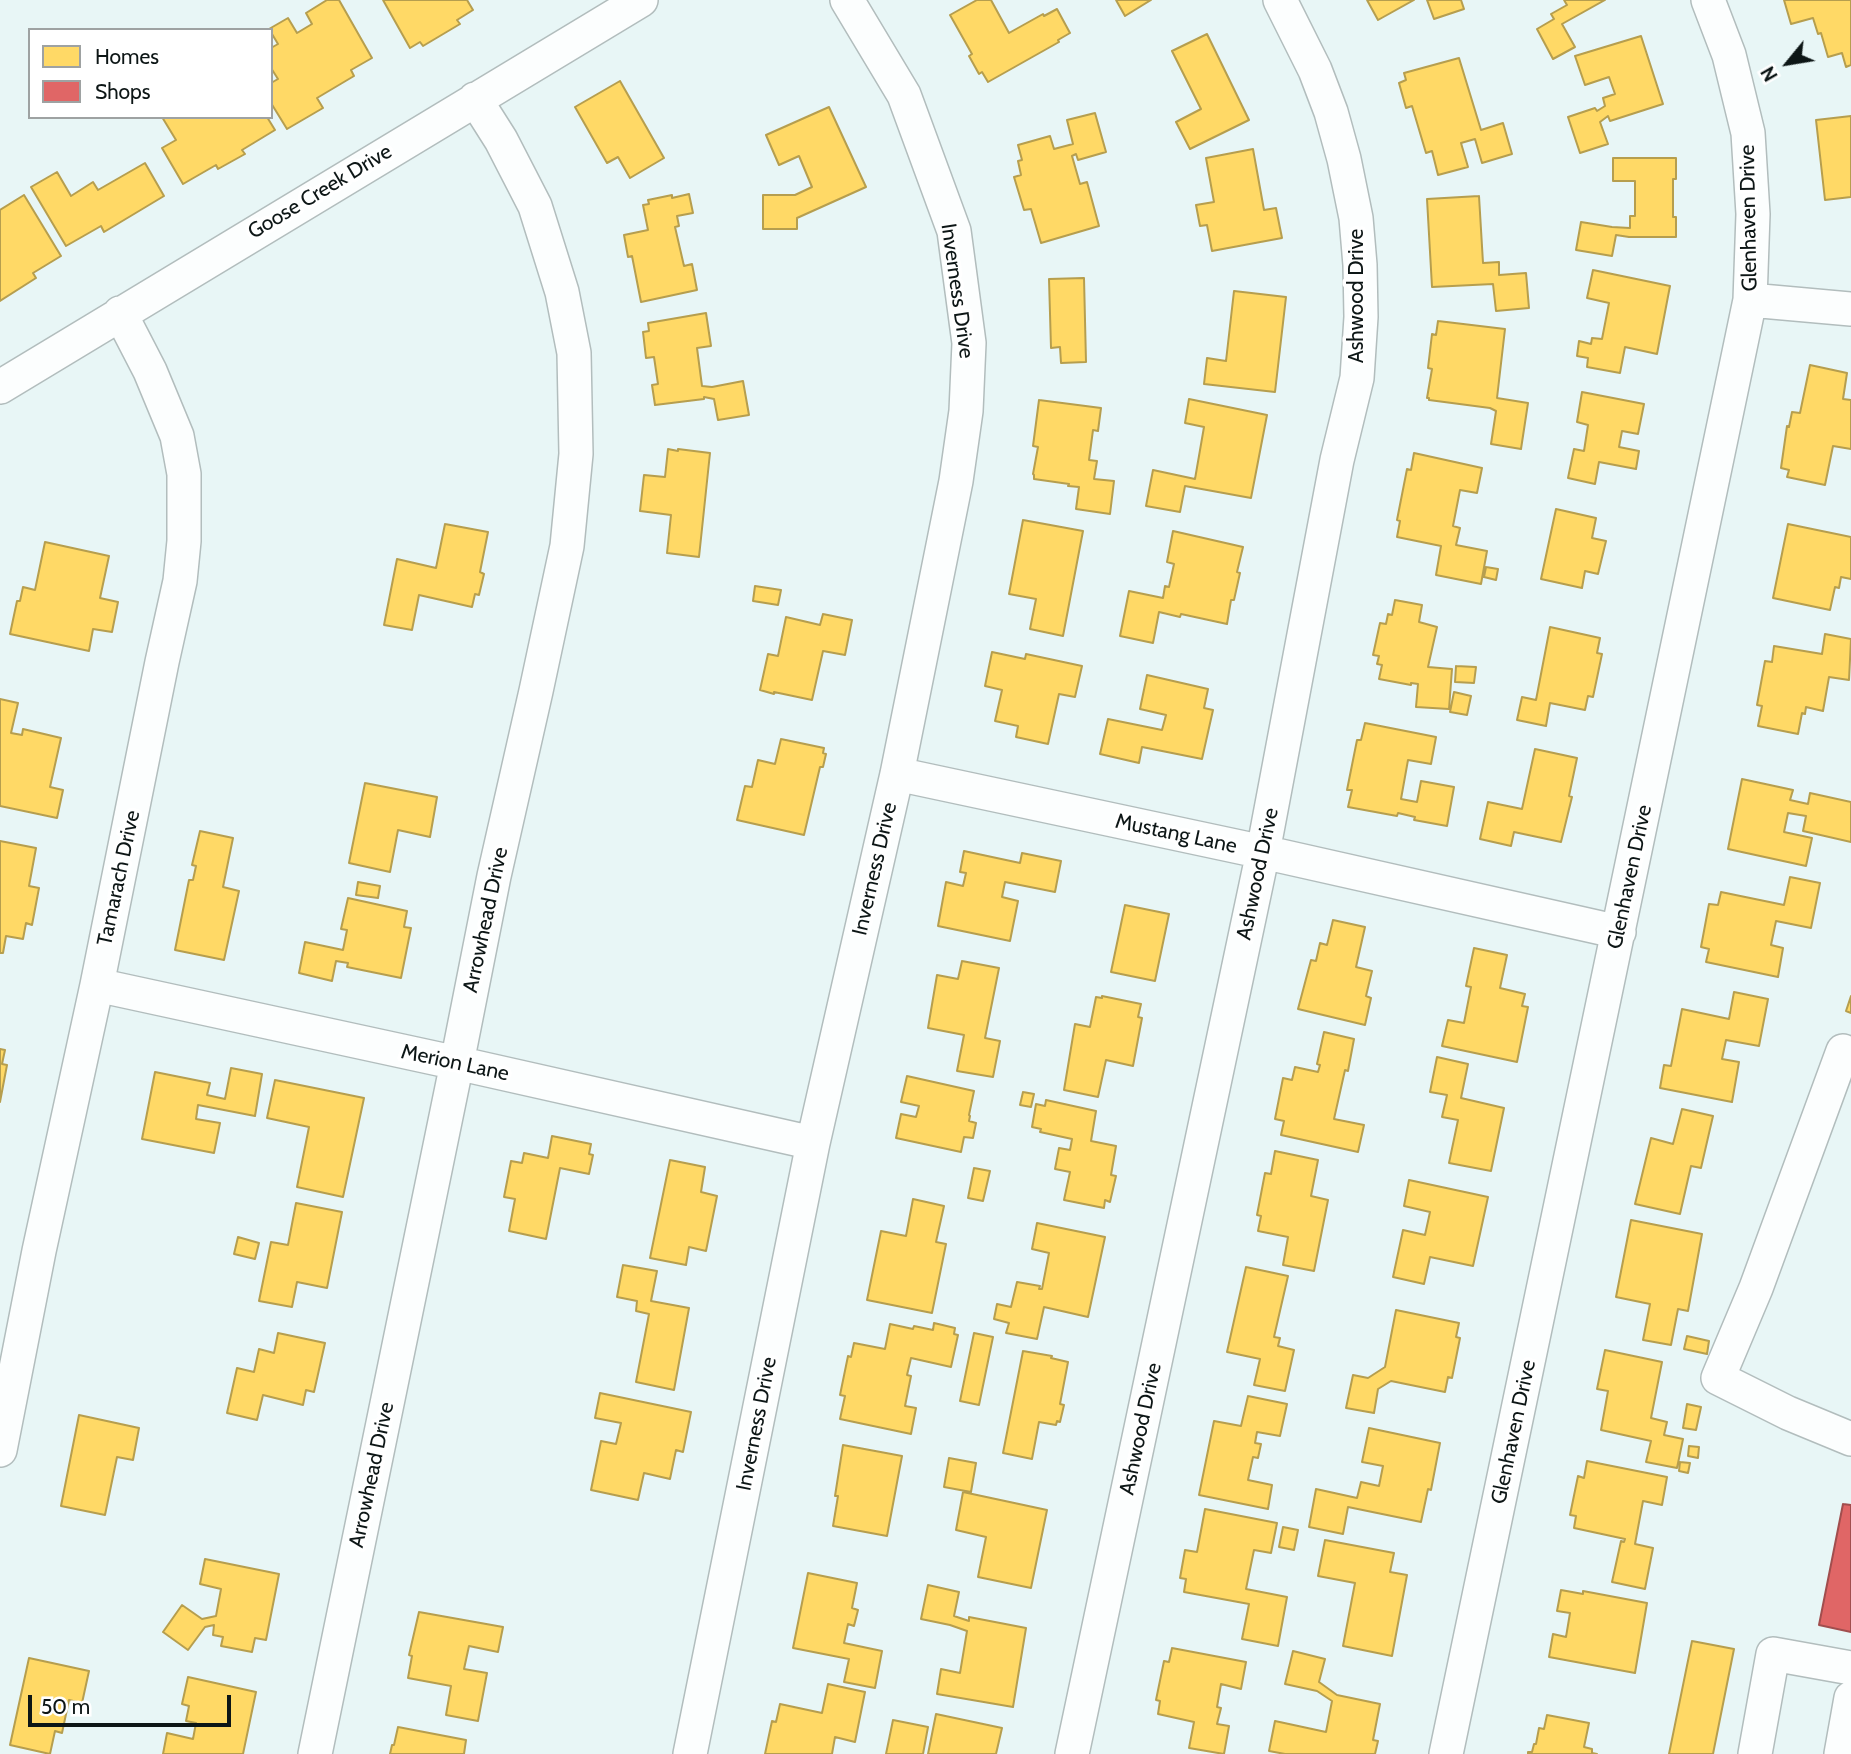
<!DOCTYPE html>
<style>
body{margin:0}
#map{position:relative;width:1851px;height:1754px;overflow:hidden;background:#e8f6f6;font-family:Cabin,sans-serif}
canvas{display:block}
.legend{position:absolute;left:28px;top:28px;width:245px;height:91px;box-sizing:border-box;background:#fff;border:2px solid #9ea2a2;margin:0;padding:9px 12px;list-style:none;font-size:21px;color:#0d1616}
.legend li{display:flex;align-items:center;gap:14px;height:35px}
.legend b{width:35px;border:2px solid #9ea2a2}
.north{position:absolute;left:1753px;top:28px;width:70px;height:70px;-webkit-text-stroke:5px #fff;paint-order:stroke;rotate:240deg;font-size:19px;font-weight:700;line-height:28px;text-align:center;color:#0d1616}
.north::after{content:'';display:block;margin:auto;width:24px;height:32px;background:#0d1616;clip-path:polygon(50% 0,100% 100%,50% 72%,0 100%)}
.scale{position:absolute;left:28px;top:1695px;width:203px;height:32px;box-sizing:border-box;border:4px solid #0d1616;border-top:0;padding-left:9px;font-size:21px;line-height:24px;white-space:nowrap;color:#0d1616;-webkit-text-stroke:5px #fff;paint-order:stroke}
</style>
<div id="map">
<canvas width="1851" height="1754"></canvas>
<ul class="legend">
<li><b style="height:19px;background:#ffd966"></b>Homes</li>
<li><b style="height:19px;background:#e06666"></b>Shops</li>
</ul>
<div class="north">N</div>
<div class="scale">50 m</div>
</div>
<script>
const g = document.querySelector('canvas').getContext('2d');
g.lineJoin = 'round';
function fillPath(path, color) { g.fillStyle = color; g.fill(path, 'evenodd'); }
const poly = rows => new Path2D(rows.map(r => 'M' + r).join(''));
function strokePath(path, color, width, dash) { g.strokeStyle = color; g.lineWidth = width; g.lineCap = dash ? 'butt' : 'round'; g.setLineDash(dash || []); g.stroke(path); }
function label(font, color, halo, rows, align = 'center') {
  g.font = font + ' Cabin,sans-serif'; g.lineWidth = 7; g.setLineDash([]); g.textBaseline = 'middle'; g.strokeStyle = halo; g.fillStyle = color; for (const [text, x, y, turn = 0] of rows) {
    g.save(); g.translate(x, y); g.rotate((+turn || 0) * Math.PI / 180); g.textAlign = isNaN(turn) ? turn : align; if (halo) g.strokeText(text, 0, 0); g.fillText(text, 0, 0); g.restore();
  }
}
const homes = poly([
 [327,0,339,0,372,58,351,70,354,76,317,98,323,108,287,129,271,103,271,83,278,79,271,68,271,48,278,44,269,29,288,18,297,33,312,24,306,13,327,0],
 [383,0,467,0,473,10,457,20,460,24,423,46,420,42,410,48,383,0],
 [977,0,991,0,1009,33,1043,14,1044,16,1057,9,1070,33,1058,40,1059,42,988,82,982,72,979,74,969,56,972,54,950,15,977,0],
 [1116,0,1151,0,1125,16,1116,0],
 [1367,0,1414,0,1378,20,1367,0],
 [1427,0,1461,0,1464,9,1434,19,1427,0],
 [1564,0,1605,0,1562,24,1575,47,1553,59,1537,29,1554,19,1551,14,1567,5,1564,0],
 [1784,0,1851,0,1851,65,1846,67,1842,53,1828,57,1821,33,1818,34,1813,18,1791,24,1784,0],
 [1207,34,1249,120,1190,149,1176,122,1201,109,1172,51,1207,34],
 [1641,36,1663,104,1610,121,1608,116,1600,122,1608,144,1580,153,1568,117,1595,108,1597,111,1605,106,1603,98,1615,94,1609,77,1585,85,1575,56,1641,36],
 [1459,58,1481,130,1503,123,1512,154,1482,163,1475,139,1461,143,1468,167,1438,175,1432,151,1426,153,1412,106,1406,108,1399,83,1406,80,1404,73,1459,58],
 [620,81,664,158,630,178,618,157,607,163,575,107,620,81],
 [829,107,866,187,797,218,797,229,763,229,763,195,795,195,812,187,799,156,779,165,766,135,829,107],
 [1095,113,1106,152,1078,160,1076,154,1072,156,1080,184,1087,182,1099,226,1041,243,1031,209,1024,210,1014,177,1021,175,1018,161,1022,160,1018,145,1050,136,1054,149,1073,144,1067,120,1095,113],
 [1851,116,1851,197,1825,200,1816,120,1851,116],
 [162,117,267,117,275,130,242,150,245,154,218,169,216,165,183,184,162,148,176,140,162,117],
 [1253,149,1264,210,1276,208,1282,238,1212,251,1207,225,1200,226,1196,205,1214,202,1206,158,1253,149],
 [1613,158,1676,158,1676,179,1673,179,1673,217,1676,217,1676,237,1629,237,1616,235,1612,256,1576,250,1581,222,1612,227,1630,228,1630,216,1635,216,1635,181,1613,181,1613,158],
 [145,163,164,196,104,232,101,226,66,246,31,187,57,172,71,196,93,182,98,190,145,163],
 [689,194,693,213,677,216,679,226,675,227,684,266,692,264,697,290,641,302,632,256,628,257,624,235,648,230,643,205,649,204,648,200,672,195,672,198,689,194],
 [24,195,61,256,33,273,36,278,0,301,0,210,24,195],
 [1479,196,1483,263,1499,262,1499,275,1526,273,1529,308,1496,311,1493,284,1432,287,1427,199,1479,196],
 [1593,270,1670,286,1657,354,1625,347,1620,373,1587,367,1588,358,1577,356,1579,341,1591,344,1592,338,1602,339,1609,303,1587,298,1593,270],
 [1084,278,1086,362,1061,363,1060,347,1051,348,1049,279,1084,278],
 [1234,291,1286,297,1275,392,1204,384,1207,358,1226,361,1234,291],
 [706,313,711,346,697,348,702,386,712,387,743,381,749,415,718,420,714,399,704,397,704,399,655,405,652,385,658,384,654,357,646,358,643,332,649,331,648,323,706,313],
 [1438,321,1505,329,1497,398,1528,403,1521,449,1491,444,1496,411,1490,408,1429,400,1429,398,1427,398,1432,369,1428,368,1432,334,1436,335,1438,321],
 [1810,365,1847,373,1843,399,1851,400,1851,449,1833,446,1825,485,1787,477,1789,470,1781,468,1787,426,1789,427,1792,412,1800,413,1810,365],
 [1582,392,1644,404,1638,434,1622,431,1619,447,1639,451,1636,469,1599,462,1595,484,1568,478,1574,449,1584,451,1588,425,1577,422,1582,392],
 [1189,399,1267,415,1251,498,1185,486,1180,512,1146,506,1153,470,1195,479,1204,427,1185,423,1189,399],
 [1039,400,1101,408,1098,431,1093,430,1089,460,1097,461,1094,479,1114,481,1110,514,1076,509,1079,487,1068,486,1069,484,1034,479,1034,475,1033,474,1038,447,1033,446,1039,400],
 [668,449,678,451,678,449,710,453,699,557,667,553,671,515,640,511,644,475,665,477,668,449],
 [1414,453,1482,468,1477,493,1460,490,1453,526,1460,528,1456,545,1487,551,1481,584,1436,575,1441,546,1397,537,1400,521,1397,520,1407,469,1411,470,1414,453],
 [1556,509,1596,518,1592,538,1606,541,1598,574,1585,571,1582,588,1541,579,1556,509],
 [1023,520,1083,531,1063,636,1030,629,1036,599,1009,594,1023,520],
 [445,524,488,532,480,572,484,574,479,595,475,594,472,607,419,595,412,630,384,625,397,559,436,568,445,524],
 [1788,524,1851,537,1851,579,1841,577,1839,588,1835,587,1830,610,1773,598,1788,524],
 [1173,531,1243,547,1237,572,1240,573,1234,600,1231,600,1227,624,1181,614,1180,617,1159,612,1153,643,1120,636,1129,591,1163,598,1165,586,1169,587,1174,564,1167,562,1173,531],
 [45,542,109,556,100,598,118,602,112,632,93,629,89,651,10,634,17,601,20,601,23,587,35,590,45,542],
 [1486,567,1498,569,1496,580,1484,577,1486,567],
 [755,586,781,590,778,605,753,601,755,586],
 [1395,600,1422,605,1419,622,1437,627,1428,667,1452,669,1449,709,1416,707,1418,684,1411,683,1411,685,1379,679,1382,665,1377,664,1379,656,1373,655,1380,623,1386,624,1388,614,1392,615,1395,600],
 [823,614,852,620,845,655,823,651,812,700,774,692,774,694,760,690,768,654,778,656,786,617,820,625,823,614],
 [1550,627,1600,638,1597,653,1602,654,1593,697,1588,696,1585,710,1550,703,1546,726,1517,720,1522,697,1536,700,1550,627],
 [1825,634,1851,639,1849,680,1829,677,1823,711,1806,707,1805,714,1802,713,1798,734,1758,726,1762,706,1757,705,1765,661,1772,662,1774,646,1822,654,1825,634],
 [992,652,1025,659,1026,654,1082,666,1075,697,1059,694,1048,744,1016,737,1018,726,995,721,1002,690,985,686,992,652],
 [1456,666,1476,667,1474,683,1455,682,1456,666],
 [1147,675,1208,689,1204,708,1213,710,1202,759,1142,747,1139,763,1100,754,1108,719,1162,730,1166,715,1140,709,1147,675],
 [1454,692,1471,696,1467,715,1450,712,1454,692],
 [0,699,18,703,11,733,22,735,23,729,61,738,50,787,63,790,57,818,0,806,0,699],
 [1365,723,1436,737,1431,764,1408,760,1401,799,1417,802,1421,781,1454,787,1447,826,1414,820,1415,817,1398,813,1397,816,1348,807,1352,790,1347,790,1357,740,1361,740,1365,723],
 [781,739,824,748,823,753,826,754,823,767,820,767,804,835,737,820,745,786,752,787,758,760,775,764,781,739],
 [1535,749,1577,758,1569,796,1572,797,1561,842,1514,832,1511,846,1480,839,1488,802,1522,809,1535,749],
 [1742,779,1793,790,1790,800,1808,804,1810,793,1851,802,1851,842,1803,831,1806,816,1788,813,1784,832,1812,838,1806,866,1728,849,1742,779],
 [365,783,437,797,430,837,398,830,390,872,349,863,365,783],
 [200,831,233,838,223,887,239,891,224,960,175,950,189,880,193,880,196,866,192,865,200,831],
 [0,841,36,848,29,886,39,888,32,925,26,923,23,939,6,936,3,953,0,953,0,841],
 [964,851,1020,863,1022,853,1061,861,1055,892,1005,882,1002,897,1018,901,1010,941,938,926,946,882,963,886,966,873,960,872,964,851],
 [1790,877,1820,883,1811,928,1776,921,1771,945,1783,948,1778,977,1706,962,1709,949,1701,947,1709,904,1718,905,1721,892,1784,905,1790,877],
 [358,882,380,886,378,898,356,895,358,882],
 [348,898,407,911,404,927,411,928,401,978,347,967,348,963,336,961,332,981,299,973,305,942,343,950,347,930,341,929,348,898],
 [1125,905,1169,914,1155,981,1111,972,1125,905],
 [1333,920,1365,927,1356,967,1372,971,1366,996,1371,998,1365,1025,1298,1009,1311,960,1316,961,1320,943,1327,945,1333,920],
 [1474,948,1507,955,1500,988,1525,994,1522,1006,1528,1007,1517,1062,1442,1046,1448,1020,1464,1023,1471,987,1466,986,1474,948],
 [962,961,999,968,985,1038,1000,1041,993,1077,957,1071,964,1035,928,1028,937,975,958,979,962,961],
 [1734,992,1768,999,1759,1046,1726,1040,1722,1059,1739,1062,1732,1102,1660,1088,1664,1065,1671,1066,1682,1009,1729,1019,1734,992],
 [1102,996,1141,1004,1138,1017,1142,1018,1133,1066,1106,1060,1098,1097,1064,1090,1075,1024,1090,1027,1096,997,1102,998,1102,996],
 [1851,996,1851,1013,1846,1011,1851,996],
 [1324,1032,1354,1039,1348,1071,1345,1070,1334,1119,1364,1125,1358,1152,1281,1135,1284,1121,1275,1119,1283,1078,1292,1080,1295,1067,1318,1072,1320,1065,1317,1064,1324,1032],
 [0,1049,5,1050,2,1064,7,1065,0,1102,0,1049],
 [1437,1057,1468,1064,1461,1098,1504,1108,1491,1171,1449,1163,1458,1120,1442,1117,1447,1095,1430,1092,1437,1057],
 [231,1068,262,1074,255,1116,198,1105,196,1119,220,1123,214,1153,142,1139,155,1072,210,1083,207,1095,225,1099,231,1068],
 [907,1076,974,1091,969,1115,970,1116,969,1121,976,1123,973,1138,964,1137,961,1152,896,1138,901,1114,916,1117,919,1106,901,1102,907,1076],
 [275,1080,364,1098,343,1197,297,1187,309,1127,267,1118,275,1080],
 [1023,1092,1034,1094,1031,1107,1020,1105,1023,1092],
 [1046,1100,1096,1111,1091,1141,1116,1146,1111,1175,1116,1176,1110,1202,1105,1200,1104,1208,1064,1200,1070,1172,1055,1169,1059,1148,1070,1150,1072,1139,1040,1132,1041,1129,1032,1127,1036,1104,1045,1106,1046,1100],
 [1682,1109,1713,1116,1701,1168,1691,1166,1680,1214,1635,1204,1651,1138,1673,1144,1682,1109],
 [552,1136,591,1144,589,1154,593,1155,589,1174,560,1168,546,1239,509,1231,515,1199,504,1197,511,1161,522,1163,524,1153,548,1158,552,1136],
 [1275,1151,1318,1160,1311,1196,1328,1200,1314,1271,1283,1265,1288,1237,1258,1231,1261,1216,1257,1215,1265,1173,1271,1174,1275,1151],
 [670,1160,705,1167,701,1192,717,1196,706,1251,689,1247,686,1265,650,1258,670,1160],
 [974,1168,990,1171,983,1201,968,1198,974,1168],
 [1409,1180,1488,1197,1473,1266,1430,1257,1424,1284,1393,1277,1403,1230,1425,1235,1430,1212,1404,1206,1409,1180],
 [913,1199,944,1206,936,1242,946,1244,932,1313,867,1300,881,1231,906,1236,913,1199],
 [296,1203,342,1212,327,1288,297,1282,292,1307,259,1301,271,1242,288,1245,296,1203],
 [1631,1220,1702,1234,1688,1311,1678,1309,1671,1345,1643,1340,1650,1304,1616,1297,1631,1220],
 [1037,1223,1105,1237,1088,1317,1044,1307,1037,1339,1006,1333,1009,1323,994,1319,997,1304,1011,1307,1017,1282,1040,1286,1039,1289,1042,1289,1049,1253,1032,1249,1037,1223],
 [238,1237,259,1243,255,1259,234,1254,238,1237],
 [623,1265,657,1271,651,1301,689,1308,674,1390,636,1382,649,1314,636,1311,637,1301,617,1297,623,1265],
 [1246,1267,1288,1276,1274,1337,1280,1338,1278,1346,1294,1350,1285,1391,1254,1385,1260,1359,1227,1352,1246,1267],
 [1396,1310,1459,1323,1456,1337,1460,1338,1452,1378,1448,1377,1445,1392,1391,1381,1378,1389,1374,1413,1346,1408,1353,1375,1368,1378,1385,1367,1396,1310],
 [934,1323,955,1328,954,1334,958,1335,951,1367,911,1358,907,1375,911,1376,905,1406,916,1408,911,1434,840,1419,845,1396,840,1395,848,1356,851,1357,854,1343,885,1349,890,1324,913,1329,914,1326,933,1330,934,1323],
 [278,1333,325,1343,314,1392,306,1390,303,1405,263,1395,257,1420,227,1413,237,1368,254,1372,259,1349,274,1353,278,1333],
 [974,1333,993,1337,979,1405,960,1401,974,1333],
 [1687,1336,1709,1341,1707,1354,1684,1349,1687,1336],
 [1605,1350,1662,1362,1651,1418,1667,1422,1664,1435,1683,1439,1677,1468,1646,1462,1651,1441,1601,1430,1608,1391,1597,1389,1605,1350],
 [1023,1351,1052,1356,1051,1358,1068,1362,1060,1404,1064,1405,1060,1422,1057,1421,1056,1425,1039,1422,1032,1459,1003,1453,1023,1351],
 [600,1393,691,1412,683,1452,676,1450,670,1479,644,1473,638,1500,591,1490,601,1441,616,1444,621,1423,595,1418,600,1393],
 [1248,1396,1287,1404,1280,1436,1257,1432,1255,1443,1261,1444,1258,1458,1253,1457,1248,1480,1272,1485,1268,1509,1199,1495,1214,1421,1241,1426,1248,1396],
 [1687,1404,1701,1407,1696,1430,1683,1428,1687,1404],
 [79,1415,139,1428,133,1460,117,1457,105,1515,61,1506,79,1415],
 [1369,1428,1440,1443,1431,1490,1428,1489,1421,1522,1348,1507,1343,1534,1309,1527,1316,1489,1357,1498,1361,1482,1379,1486,1383,1466,1362,1462,1369,1428],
 [843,1445,902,1456,887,1536,833,1526,838,1496,835,1496,843,1445],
 [1689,1446,1699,1447,1698,1458,1688,1456,1689,1446],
 [949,1458,976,1463,971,1492,944,1487,949,1458],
 [1587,1461,1667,1477,1662,1505,1643,1501,1635,1544,1653,1548,1645,1589,1612,1582,1621,1541,1624,1542,1625,1539,1574,1528,1576,1516,1570,1515,1578,1476,1584,1478,1587,1461],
 [1680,1462,1690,1463,1688,1473,1679,1471,1680,1462],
 [963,1492,1047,1510,1031,1588,978,1577,986,1537,956,1530,963,1492],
 [1205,1509,1277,1523,1271,1553,1254,1550,1246,1589,1287,1597,1278,1646,1242,1639,1249,1604,1184,1592,1186,1579,1180,1578,1185,1550,1197,1552,1205,1509],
 [1283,1527,1298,1530,1294,1550,1279,1547,1283,1527],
 [1325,1540,1394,1553,1390,1572,1407,1575,1392,1656,1343,1646,1355,1583,1318,1576,1325,1540],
 [205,1559,279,1574,266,1640,255,1638,252,1652,221,1646,223,1637,213,1635,214,1625,205,1627,188,1650,163,1632,182,1605,202,1619,216,1616,221,1589,200,1584,205,1559],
 [808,1573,857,1583,852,1608,858,1610,854,1626,848,1624,844,1643,882,1651,875,1688,844,1682,849,1659,793,1648,808,1573],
 [928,1585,959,1592,954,1616,969,1621,969,1617,1026,1628,1013,1707,937,1694,941,1669,960,1673,967,1631,950,1625,921,1619,928,1585],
 [1561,1590,1583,1594,1583,1591,1647,1603,1635,1673,1549,1657,1553,1634,1566,1637,1570,1613,1557,1611,1561,1590],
 [419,1612,503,1627,498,1652,469,1646,464,1669,487,1673,478,1721,446,1715,451,1686,408,1678,412,1656,409,1655,419,1612],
 [1692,1641,1734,1649,1713,1754,1669,1754,1692,1641],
 [1172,1648,1246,1662,1241,1689,1221,1684,1217,1707,1221,1708,1217,1724,1229,1726,1224,1754,1189,1748,1194,1722,1158,1714,1160,1701,1156,1700,1164,1661,1169,1662,1172,1648],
 [1293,1651,1325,1659,1319,1682,1337,1695,1380,1704,1373,1740,1378,1741,1375,1754,1285,1754,1269,1751,1275,1721,1326,1732,1332,1701,1317,1691,1285,1684,1293,1651],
 [29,1658,89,1671,82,1703,69,1700,62,1733,55,1731,50,1754,10,1745,29,1658],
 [188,1677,256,1692,243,1754,163,1754,167,1733,193,1739,196,1723,186,1721,189,1706,182,1704,188,1677],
 [828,1684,865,1692,855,1742,835,1737,832,1754,765,1754,772,1721,776,1722,780,1704,822,1713,828,1684],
 [936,1714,1002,1728,996,1754,928,1754,936,1714],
 [1547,1715,1589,1723,1584,1747,1592,1749,1592,1753,1597,1754,1528,1754,1528,1752,1532,1752,1534,1744,1536,1744,1539,1728,1544,1729,1547,1715],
 [893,1720,928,1727,923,1754,886,1754,893,1720],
 [398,1727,466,1740,464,1754,390,1754,392,1745,394,1745,398,1727]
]);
fillPath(homes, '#ffd966');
strokePath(homes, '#b69e4e', 2);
const shops = poly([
 [1843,1504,1851,1505,1851,1632,1819,1625,1843,1504]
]);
fillPath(shops, '#e06666');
strokePath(shops, '#a14e4e', 2);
const minor = poly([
 [1750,300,1851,309],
 [0,387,641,0],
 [897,774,1263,852,1619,932],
 [97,985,457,1063,813,1143],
 [1851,1054,1843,1051,1756,1288,1718,1378,1788,1413,1851,1439],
 [0,1450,39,1251,97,985,162,662,180,581,184,541,184,474,177,436,150,371,120,313],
 [315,1754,457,1063,494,876,536,691,567,546,576,454,574,353,562,292,535,206,501,140,475,99],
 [690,1754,813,1143,897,774,956,481,966,411,969,343,954,231,904,95,847,0],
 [1072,1754,1263,852,1337,460,1357,378,1361,317,1360,265,1356,218,1344,159,1331,112,1315,70,1280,0],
 [1446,1754,1750,300,1753,214,1748,133,1729,55,1708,0],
 [1755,1754,1773,1654,1851,1668],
 [1841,1754,1851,1698]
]);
strokePath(minor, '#b2bdbd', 36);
strokePath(minor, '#fcfefe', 33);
label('21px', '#0d1616', '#fff', [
 ["Goose Creek Drive",320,192,-31],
 ["Glenhaven Drive",1749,218,-91],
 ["Inverness Drive",957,291,82],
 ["Ashwood Drive",1357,296,-90],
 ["Mustang Lane",1176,834,12],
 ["Inverness Drive",875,869,-77],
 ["Ashwood Drive",1258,874,-78],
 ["Glenhaven Drive",1630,877,-78],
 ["Tamarach Drive",119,878,-78],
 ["Arrowhead Drive",486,920,-78],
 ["Merion Lane",455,1063,12],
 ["Inverness Drive",757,1424,-79],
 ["Ashwood Drive",1141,1429,-78],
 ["Glenhaven Drive",1514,1432,-78],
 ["Arrowhead Drive",372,1475,-78]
]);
</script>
